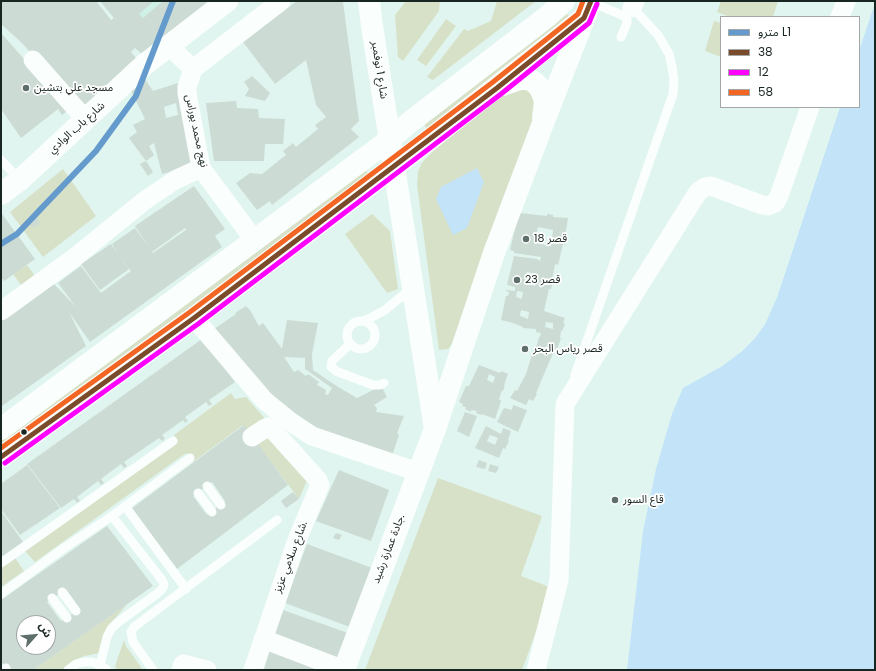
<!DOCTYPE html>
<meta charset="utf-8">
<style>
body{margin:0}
#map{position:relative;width:876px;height:671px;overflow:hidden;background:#e0f5ef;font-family:Poppins,"Noto Sans Arabic",sans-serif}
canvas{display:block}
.frame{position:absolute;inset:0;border:2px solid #182622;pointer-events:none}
.legend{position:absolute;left:720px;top:16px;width:140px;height:92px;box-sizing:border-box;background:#fff;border:1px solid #a3a8a7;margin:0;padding:5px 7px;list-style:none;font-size:12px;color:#182622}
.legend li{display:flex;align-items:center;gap:8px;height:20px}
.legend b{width:20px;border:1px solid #a3a8a7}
.north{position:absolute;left:16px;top:615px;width:40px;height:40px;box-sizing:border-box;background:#fff;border:1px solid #a3a8a7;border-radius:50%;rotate:63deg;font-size:11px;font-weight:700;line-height:16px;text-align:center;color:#182622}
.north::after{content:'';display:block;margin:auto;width:14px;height:18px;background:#5e6e6a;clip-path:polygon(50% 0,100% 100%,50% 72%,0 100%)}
</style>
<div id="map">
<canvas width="876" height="671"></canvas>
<div class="frame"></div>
<ul class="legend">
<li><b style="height:5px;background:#659acd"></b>مترو L1</li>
<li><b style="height:5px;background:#7a4b2a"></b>38</li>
<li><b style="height:5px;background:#f0f"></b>12</li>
<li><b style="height:5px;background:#f26522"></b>58</li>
</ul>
<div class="north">ش</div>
</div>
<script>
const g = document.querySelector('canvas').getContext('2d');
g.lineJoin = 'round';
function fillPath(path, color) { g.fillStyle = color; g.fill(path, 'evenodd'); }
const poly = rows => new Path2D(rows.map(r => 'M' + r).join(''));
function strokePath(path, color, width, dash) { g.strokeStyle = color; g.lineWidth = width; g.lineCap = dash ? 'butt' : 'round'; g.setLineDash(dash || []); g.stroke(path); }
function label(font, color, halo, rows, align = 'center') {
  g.font = font + ' Poppins,"Noto Sans Arabic",sans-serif'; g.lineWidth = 3.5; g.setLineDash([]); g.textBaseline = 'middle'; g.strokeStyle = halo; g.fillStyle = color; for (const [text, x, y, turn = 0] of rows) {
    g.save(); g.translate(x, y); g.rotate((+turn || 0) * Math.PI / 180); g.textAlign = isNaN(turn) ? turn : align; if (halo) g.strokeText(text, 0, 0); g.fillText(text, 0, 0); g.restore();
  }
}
fillPath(poly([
 [100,1,163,1,143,18,114,18]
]), '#cef0e7');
fillPath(poly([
 [406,1,440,1,439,11,403,61,398,57,395,15],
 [497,1,536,1,433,80,427,77,464,29,468,31,491,21],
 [721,1,778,1,773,17,730,17,717,12],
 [567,14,570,17,427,128,424,125],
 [446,19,456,26,426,66,417,60],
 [714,21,721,23,721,57,705,51],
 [519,82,540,103,452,344,448,349,439,350,417,185,418,172,421,164,433,151],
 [63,169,96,216,43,257,10,212],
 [365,170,369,174,162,328,1,446,1,439],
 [372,214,390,231,398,289,387,293,345,234],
 [27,265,35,276,21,285,13,274],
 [231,393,235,399,246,397,268,422,309,476,299,499,243,425,193,462,186,453,35,562,25,551,178,441,174,435],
 [438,478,542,516,521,576,552,588,522,670,365,670],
 [15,558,24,571,1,587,1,568],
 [127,604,108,627,100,653,84,656,71,662,63,670,33,670],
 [124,640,126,646,143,670,117,670,115,666]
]), '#d7e1c8');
fillPath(poly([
 [875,3,875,670,627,670,643,531,656,469,672,414,683,388,722,366,741,352,755,338,765,324,777,297,840,107,859,107,859,51],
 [477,168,484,182,467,228,453,235,436,199,441,187]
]), '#c2e3f8');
fillPath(poly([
 [838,107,840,107,777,297,765,324,755,338,741,352,722,366,680,389,682,386,721,365,739,351,754,336,763,323,775,297]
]), '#e0f5ef');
fillPath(poly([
 [1,1,96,1,111,20,114,18,100,1,154,1,139,14,143,18,163,1,209,1,144,56,135,48,131,52,136,58,80,111,23,44,1,24],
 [297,1,343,2,359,121,351,129,359,137,272,205,270,201,257,210,236,183,250,173,262,174,286,155,283,151,293,143,296,147,318,129,315,125,326,117,316,105,306,60,275,84,243,42],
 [1,33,61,101,71,108,62,115,58,109,21,138,1,109],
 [143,76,153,91,178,83,193,166,162,174,154,143,149,146,154,155,146,161,129,138,137,132,133,125,145,119,129,87],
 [176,103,178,115,166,118,164,107],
 [252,76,270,93,265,101,245,96,249,89,244,82],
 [236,101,237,108,258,109,259,118,285,119,283,144,265,144,264,161,214,161,206,103],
 [146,161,153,172,148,176,140,164],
 [194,186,225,229,215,236,222,247,90,342,69,312,86,346,2,406,1,404,1,320,53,283,76,307,58,283,81,266,101,293,131,271,119,255,129,269,100,290,81,264,111,244,118,254,112,244,135,228,149,247,135,226],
 [185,228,186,230,153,253,152,252],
 [520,213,547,216,547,214,553,215,553,217,568,218,565,236,567,236,565,245,563,244,558,265,555,264,552,280,553,281,551,289,549,289,544,311,565,318,563,323,565,324,562,331,561,331,560,338,561,338,558,347,555,350,550,360,536,393,537,394,533,401,529,399,526,405,510,398,515,390,517,391,526,374,534,348,537,345,539,337,540,337,541,333,536,332,536,329,523,328,523,327,513,323,501,320,506,296,508,296,509,292,506,291,506,290,515,291,515,287,507,285,514,256,537,259,540,261,541,257,514,253,514,251,510,250,518,216],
 [538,227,553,230,551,246,535,243],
 [527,272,538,274,535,286,524,283],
 [517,291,523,292,522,299,516,297],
 [521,310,529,312,528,319,520,316],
 [546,322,553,323,553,329,545,327],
 [546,346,552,349,550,354,544,351],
 [2,214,35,259,4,281,1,277,1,215],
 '29 222a5 5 0 1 1 10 0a5 5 0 1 1-10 0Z',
 [246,306,250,310,259,326,263,323,282,349,287,320,318,323,312,354,313,370,338,387,357,398,381,386,387,397,374,405,377,408,376,412,404,416,397,433,399,435,392,456,311,429,267,396,214,329,236,314,235,313],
 [284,357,305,358,305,369,332,388,328,395,325,394,326,390,317,385,319,382,308,374,306,376,298,370,294,372],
 [202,339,235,382,209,400,212,404,209,406,206,402,185,417,188,421,185,423,183,420,162,435,165,438,162,441,159,438,124,462,127,466,124,468,121,464,101,479,104,483,101,485,98,481,77,497,80,501,77,503,74,499,61,508,27,464],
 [479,365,500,373,501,371,508,374,504,385,505,385,503,391,502,390,499,399,501,401,495,419,482,414,481,415,476,413,477,411,471,410,471,412,465,409,466,407,462,406,463,404,459,402,466,386,469,386],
 [489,374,495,377,493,383,487,380],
 [513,405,527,410,518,432,497,422,504,408,512,410],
 [465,412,477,416,469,437,457,431],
 [244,425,288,485,177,569,131,509],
 [212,482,225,501,207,515,193,496],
 [486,426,501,434,503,428,511,431,508,440,509,441,505,449,503,448,499,458,475,448],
 [490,435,498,438,495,445,487,441],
 [479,460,487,463,485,469,476,467],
 [490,464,499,467,496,473,488,471],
 [27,465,60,508,20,535,1,509,1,484],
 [339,470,389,490,371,541,316,521],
 [293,492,299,499,286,508,281,501],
 [1,511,23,542,1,557],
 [107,526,153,586,33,670,8,670,1,661,1,600],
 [66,589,80,609,61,621,47,602],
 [24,623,48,623,48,647,24,647],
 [336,533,342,535,339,540,333,538],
 [307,544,372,568,350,627,285,603],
 [283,610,348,633,337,662,272,637],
 [271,646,331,670,264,670]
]), '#ccdbd3');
strokePath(poly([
 [591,2,624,16,627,19,627,23,621,37],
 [1,160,20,180],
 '347 335a14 14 0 1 1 28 0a14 14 0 1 1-28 0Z',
 [363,321,372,317,385,310,413,287],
 [350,344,332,361,331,367,338,372,373,385,380,385,384,383],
 [575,375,673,94,674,80,672,67,669,54,658,35,631,6],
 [207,486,221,505],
 [198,493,212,512],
 [125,506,186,589],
 [1,563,173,441],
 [62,592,76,611],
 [1,594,64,548,112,516,190,458],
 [52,598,67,618],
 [100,665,107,637,111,629,117,623,158,593,163,588,164,584,162,580,112,516],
 [3,670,6,668],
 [68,670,76,664,84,662,92,662,100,665,107,670],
 [153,670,133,642,131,632,134,627,277,520]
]), '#fafefd', 9);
strokePath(poly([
 [632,8,635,1],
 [840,17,846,1],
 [169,46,193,69],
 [33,60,86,120],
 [255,241,201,168,187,93,187,87,193,69,281,1],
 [1,311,74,258,144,201,175,180,201,168],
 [194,318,264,400,291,422,312,436,418,472],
 [252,437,264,429,268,427,272,429,318,480,320,485,297,540,253,670],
 [263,639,339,668],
 [181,670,183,664,207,670],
 [536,670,559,580,565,404,698,192,705,187,711,186,762,205,768,206,775,203,779,196,810,107]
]), '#fafefd', 19);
strokePath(poly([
 [369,1,372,26,435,429],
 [1,194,20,180,144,65,227,1]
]), '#fafefd', 22);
strokePath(poly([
 [503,85,520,79,528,79,534,82,540,88,543,95,545,101,543,118],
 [1,429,389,140,410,122,548,16,564,1],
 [1,457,194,318,424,144,584,18],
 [344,670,435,429,494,253,542,126,591,1]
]), '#fafefd', 22);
strokePath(poly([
 [1,457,194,318,497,88,584,18,591,1]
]), '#7a4b2a', 5);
strokePath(poly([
 [5,463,198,324,501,94,589,23,597,4]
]), '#f0f', 5);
strokePath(poly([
 [1,448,190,312,493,82,578,14,583,1]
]), '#f26522', 5);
strokePath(poly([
 [1,244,17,234,96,151,136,96,173,1]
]), '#659acd', 6);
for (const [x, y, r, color] of [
 [26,88,4,"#5e6e6a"],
 [526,239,4,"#5e6e6a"],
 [517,280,4,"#5e6e6a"],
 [525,349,4,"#5e6e6a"],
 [24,432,3.5,"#182622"],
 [615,500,4,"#5e6e6a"]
]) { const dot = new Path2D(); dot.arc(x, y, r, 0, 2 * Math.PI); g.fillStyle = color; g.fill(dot); strokePath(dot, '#fff', 1.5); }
label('11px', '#182622', '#fff', [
 ["شارع 1 نوفمبر",379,70,81],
 ["شارع باب الوادي",77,128,-42],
 ["نهج محمد بوراس",196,131,78],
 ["جادة عمارة رشيد.",389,549,-69],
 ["شارع سلامي عزيز.",291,557,-69]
]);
label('11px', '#182622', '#fff', [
 ["مسجد علي بتشين",34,88],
 ["قصر 18",534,239],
 ["قصر 23",525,280],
 ["قصر رياس البحر",533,349],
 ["قاع السور",623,500]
], 'left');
</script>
